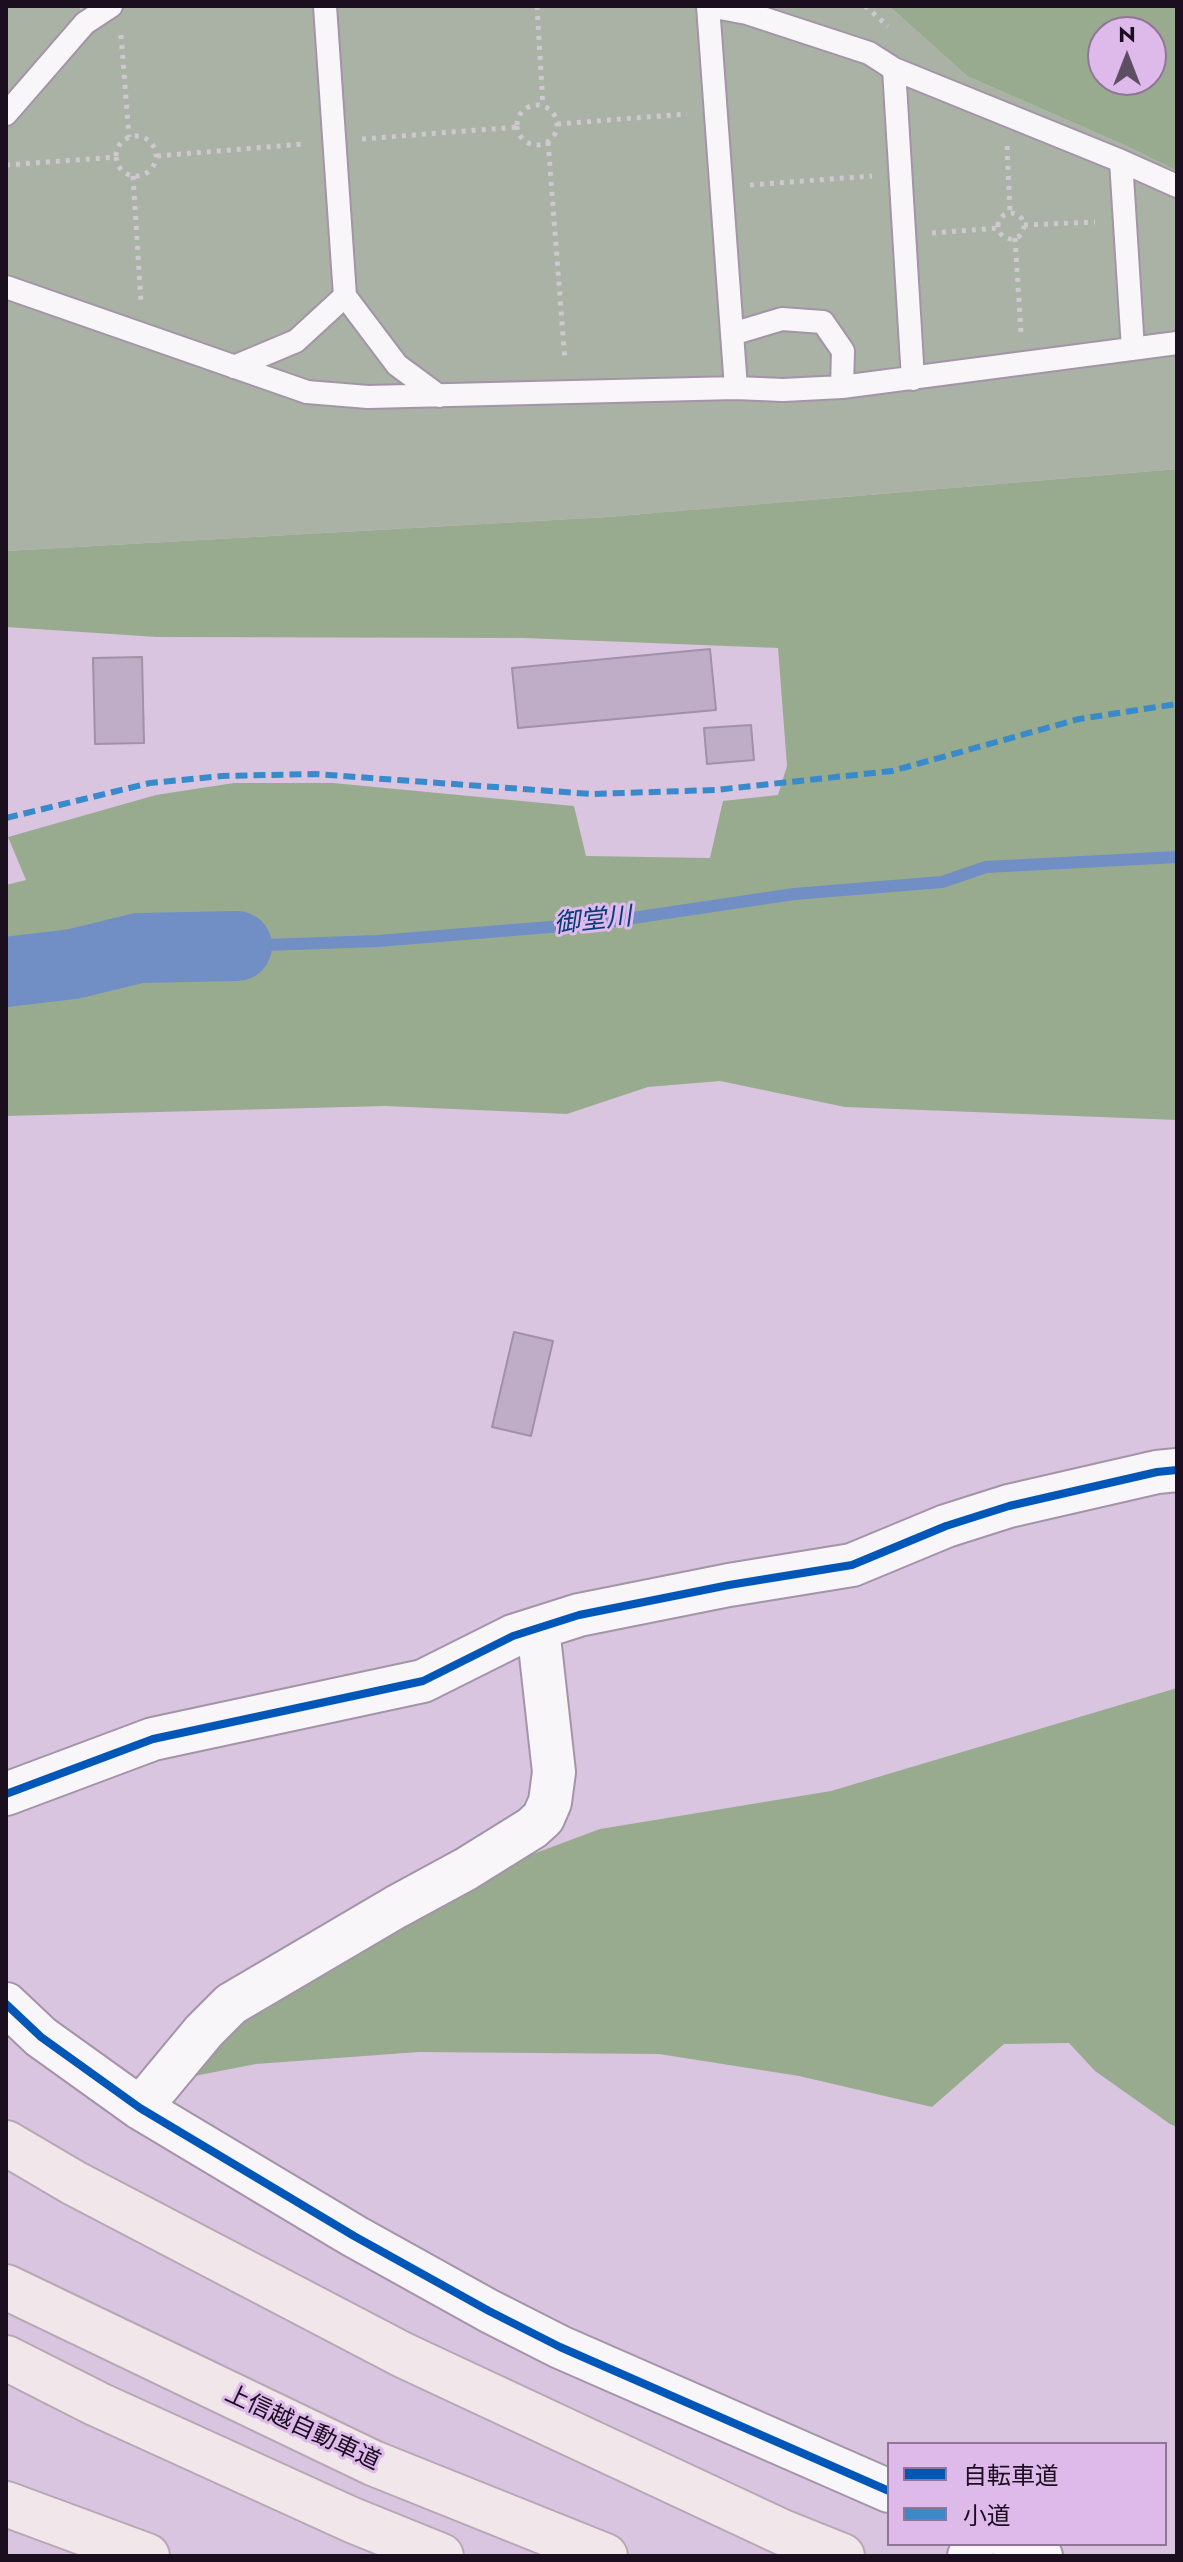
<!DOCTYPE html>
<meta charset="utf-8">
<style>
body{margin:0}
#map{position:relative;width:1183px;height:2562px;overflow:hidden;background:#d9c5e0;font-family:Jost,"Noto Sans JP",sans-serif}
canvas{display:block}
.frame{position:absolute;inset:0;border:8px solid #1b0e1f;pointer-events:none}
.legend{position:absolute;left:887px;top:2442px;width:280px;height:104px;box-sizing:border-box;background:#debaeb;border:2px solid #907599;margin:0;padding:10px 14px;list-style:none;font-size:24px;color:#1b0e1f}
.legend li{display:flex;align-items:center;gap:16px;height:40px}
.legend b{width:40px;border:2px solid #907599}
.north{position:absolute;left:1087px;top:16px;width:80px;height:80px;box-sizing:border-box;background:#debaeb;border:2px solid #907599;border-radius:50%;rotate:0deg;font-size:22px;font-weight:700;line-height:32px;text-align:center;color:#1b0e1f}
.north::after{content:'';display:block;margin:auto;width:28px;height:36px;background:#5e4e63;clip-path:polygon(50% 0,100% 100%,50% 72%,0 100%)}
</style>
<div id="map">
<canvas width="1183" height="2562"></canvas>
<div class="frame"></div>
<ul class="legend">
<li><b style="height:10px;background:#0057b8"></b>自転車道</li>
<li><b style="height:10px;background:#388aca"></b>小道</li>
</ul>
<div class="north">N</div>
</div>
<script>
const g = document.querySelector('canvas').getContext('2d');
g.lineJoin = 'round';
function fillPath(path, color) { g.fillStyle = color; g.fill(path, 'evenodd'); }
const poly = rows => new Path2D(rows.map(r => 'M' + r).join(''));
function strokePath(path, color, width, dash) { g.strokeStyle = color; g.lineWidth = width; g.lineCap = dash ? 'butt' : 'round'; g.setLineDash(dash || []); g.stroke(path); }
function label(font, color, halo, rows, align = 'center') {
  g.font = font + ' Jost,"Noto Sans JP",sans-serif'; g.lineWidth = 6; g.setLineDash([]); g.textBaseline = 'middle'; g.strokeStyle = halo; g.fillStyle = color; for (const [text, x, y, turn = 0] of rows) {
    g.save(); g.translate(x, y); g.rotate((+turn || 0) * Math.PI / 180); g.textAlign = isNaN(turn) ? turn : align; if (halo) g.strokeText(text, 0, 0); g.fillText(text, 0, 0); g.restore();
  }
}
fillPath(poly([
 [6,6,81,6,80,10,87,6,889,6,967,76,1131,148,1177,171,1177,469,607,517,6,551]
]), '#aab2a5');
fillPath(poly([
 [889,6,1177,6,1177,171,1131,148,967,76],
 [1103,32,1151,32,1151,80,1103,80],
 [1177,469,1177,1120,845,1107,720,1081,648,1087,567,1114,385,1106,6,1116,6,885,26,880,8,837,156,795,234,783,333,783,574,806,586,856,710,858,723,801,778,795,787,766,778,648,524,638,157,637,6,627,6,551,607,517],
 [1177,1688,1177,2127,1170,2124,1095,2071,1069,2043,1004,2044,932,2107,799,2076,659,2054,419,2052,256,2064,184,2078,258,2000,482,1873,600,1829,831,1791]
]), '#99ab8f');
strokePath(poly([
 [237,946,378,941,599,923,794,894,942,882,986,867,1177,857]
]), '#718ec5', 12);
strokePath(poly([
 [6,972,73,964,139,948,237,946]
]), '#718ec5', 70);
const building = poly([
 [710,649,716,710,518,728,512,668,710,649],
 [142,657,144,743,95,744,93,658,142,657],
 [751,725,754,760,707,764,704,728,751,725],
 [514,1332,553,1341,531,1436,492,1427,514,1332]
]);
fillPath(building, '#bfacc6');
strokePath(building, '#a091a6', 2);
const service = poly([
 [708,6,736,388],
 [709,6,747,13,869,53,894,69,1121,161,1177,186],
 [894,69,913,379],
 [6,114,85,23,111,6],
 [1121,161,1133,349],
 [6,287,307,392,368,397,736,388,783,390,842,387,1177,343],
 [345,296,397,365,439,396],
 [732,334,782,319,823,322,843,351,842,387],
 [234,367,296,341,345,296,325,6]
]);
const minor = poly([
 [6,1794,153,1739,423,1681,513,1636,579,1615,729,1585,852,1565,946,1526,1009,1506,1157,1472,1177,1470],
 [6,2004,41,2037,140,2108,354,2236,489,2311,560,2347,889,2491],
 [140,2108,204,2031,231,2004,396,1907,466,1869,532,1828,543,1818,550,1802,554,1772,538,1628],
 [1012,2544,1041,2556],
 [969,2556,974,2544]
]);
const motorway = poly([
 [6,2143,74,2183,403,2355,782,2532,842,2556],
 [6,2287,373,2463,605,2556],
 [6,2358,97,2404,352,2520,441,2556],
 [6,2504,147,2556]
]);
strokePath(service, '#a394a8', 26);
strokePath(minor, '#a394a8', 46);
strokePath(motorway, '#b9a7b5', 48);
strokePath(poly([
 [537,6,543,106],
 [865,6,888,26],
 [121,35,129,137],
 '517 125a20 20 0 1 1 40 0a20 20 0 1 1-40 0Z',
 [557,124,687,114],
 '116 156a20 20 0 1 1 40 0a20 20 0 1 1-40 0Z',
 [362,139,517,127],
 [548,142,565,361],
 [1007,146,1010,213],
 [157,156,304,144],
 [6,165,116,157],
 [133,176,141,302],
 [750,185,872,176],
 '998 226a13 13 0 1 1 26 0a13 13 0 1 1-26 0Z',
 [1024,225,1095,222],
 [932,233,999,228],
 [1015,238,1021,333]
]), '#cec8d0', 5, [4, 6]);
strokePath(service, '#f9f6fa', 22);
strokePath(minor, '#f9f6fa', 42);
strokePath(motorway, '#f1e7eb', 44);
strokePath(poly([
 [6,818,150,783,222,776,315,774,592,794,715,790,892,771,1079,719,1177,704]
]), '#388aca', 6, [12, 6]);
strokePath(poly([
 [6,1794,153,1739,423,1681,513,1636,579,1615,729,1585,852,1565,946,1526,1009,1506,1157,1472,1177,1470],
 [6,2004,41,2037,140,2108,354,2236,489,2311,560,2347,889,2491]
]), '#0057b8', 8);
label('24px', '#1b0e1f', '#debaeb', [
 ["上信越自動車道",302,2429,25]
]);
label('italic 26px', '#073c7a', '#debaeb', [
 ["御堂川",593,922,-6]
]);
</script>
